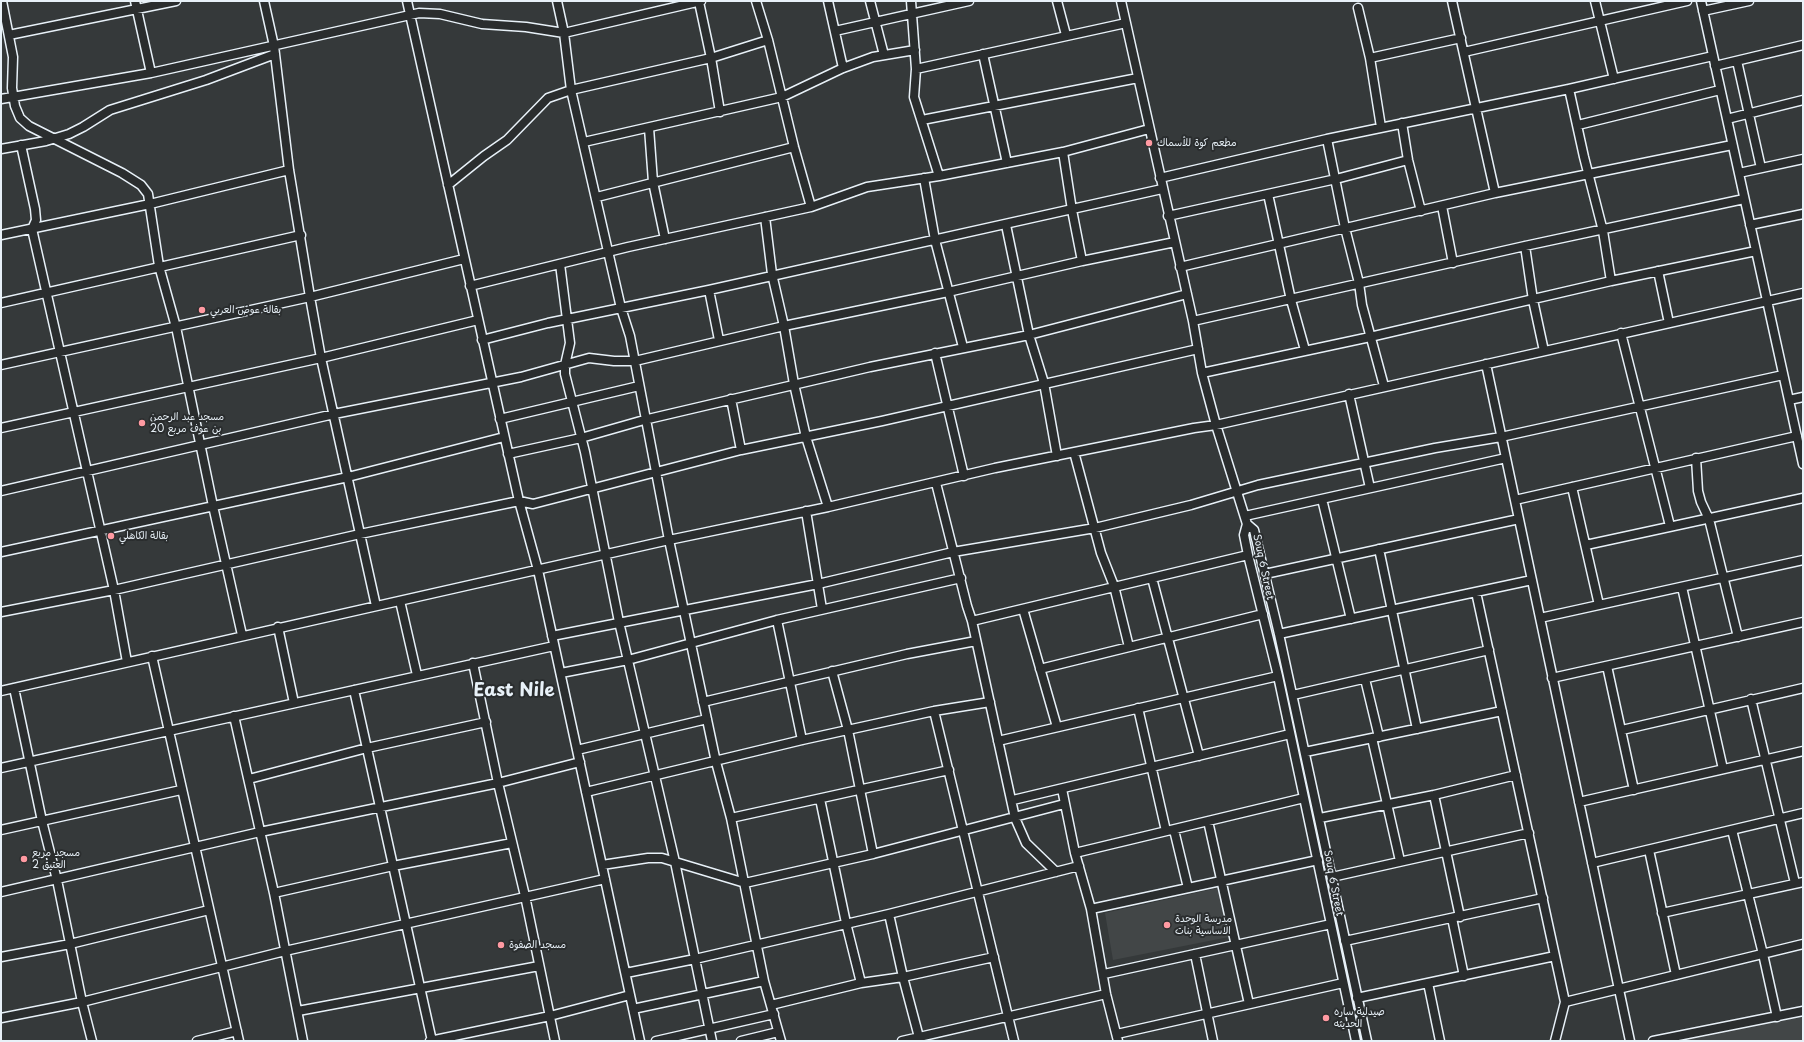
<!DOCTYPE html>
<meta charset="utf-8">
<style>
body{margin:0}
#map{position:relative;width:1804px;height:1042px;overflow:hidden;background:#35393a;font-family:"Playpen Sans",sans-serif}
canvas{display:block}
.frame{position:absolute;inset:0;border:2px solid #e8f1f8;pointer-events:none}
</style>
<div id="map">
<canvas width="1804" height="1042"></canvas>
<div class="frame"></div>
</div>
<script>
const g = document.querySelector('canvas').getContext('2d');
g.lineJoin = 'round';
function fillPath(path, color) { g.fillStyle = color; g.fill(path, 'evenodd'); }
const poly = rows => new Path2D(rows.map(r => 'M' + r).join(''));
function strokePath(path, color, width, dash) { g.strokeStyle = color; g.lineWidth = width; g.lineCap = dash ? 'butt' : 'round'; g.setLineDash(dash || []); g.stroke(path); }
function label(font, color, halo, rows, align = 'center') {
  g.font = font + ' "Playpen Sans","Playpen Sans Arabic",sans-serif'; g.lineWidth = 4; g.setLineDash([]); g.textBaseline = 'middle'; g.strokeStyle = halo; g.fillStyle = color; for (const [text, x, y, turn = 0] of rows) {
    g.save(); g.translate(x, y); g.rotate((+turn || 0) * Math.PI / 180); g.textAlign = isNaN(turn) ? turn : align; if (halo) g.strokeText(text, 0, 0); g.fillText(text, 0, 0); g.restore();
  }
}
fillPath(poly([
 [1218,888,1229,937,1113,960,1105,913],
 [1803,1014,1803,1041,1669,1041]
]), '#424647');
const minor = poly([
 [2,1,13,57,12,88,15,106,20,118,29,126,122,173,141,185,148,194,159,266,176,327,213,506,242,635],
 [135,1,151,73],
 [264,1,274,46,289,170,310,297,321,358,376,606],
 [407,1,519,501,538,570,640,1041],
 [557,1,564,33,571,90,621,308,630,336,669,540,716,762,731,818,764,981,781,1041],
 [756,1,768,40,794,147,811,207],
 [828,1,843,68],
 [870,1,884,55],
 [911,1,916,69,914,97,939,176],
 [1057,1,1066,35],
 [1121,1,1193,321,1202,373,1216,425,1247,524,1254,530,1279,634,1367,1041],
 [1452,1,1495,193],
 [1595,1,1614,79],
 [1701,1,1803,464],
 [699,2,711,58,720,112],
 [1358,8,1370,58,1381,127],
 [1703,11,1749,1],
 [835,31,969,1],
 [9,35,176,1],
 [1464,52,1687,1],
 [983,54,1007,163],
 [1370,58,1461,38],
 [1737,61,1761,168],
 [1715,66,1803,45],
 [916,69,1126,23],
 [1569,89,1584,157,1603,231,1611,281],
 [1,99,151,73,419,13,440,14,482,24,526,27,564,33,701,1],
 [1727,119,1803,100],
 [922,120,1138,78],
 [1402,123,1408,160,1421,211],
 [1578,125,1720,90],
 [649,128,653,182,665,239],
 [1327,139,1345,228,1359,283,1362,305,1384,386],
 [584,142,782,97,843,68,873,57,915,50],
 [21,145,35,209,36,220,32,229,114,590,127,662],
 [1,149,46,141,69,134,83,127,110,110,206,80,275,54],
 [1063,152,1072,210,1082,261],
 [1739,173,1803,159],
 [924,178,935,240,963,347],
 [1160,178,1327,139,1569,89,1713,56],
 [448,185,484,156,507,140,548,98,571,90,711,58,768,40],
 [1268,194,1291,300,1305,350],
 [597,197,794,147],
 [1442,206,1453,263],
 [1168,216,1336,179,1408,160],
 [765,217,772,274,784,326,794,384,806,437,828,507],
 [1006,225,1029,335,1044,383,1057,456],
 [1750,225,1803,214],
 [1,235,150,204,289,170],
 [1525,246,1533,300,1544,351],
 [560,264,570,343,565,365,565,374,585,452,619,622,675,862,712,1041],
 [1180,267,1495,193,1732,145],
 [1658,271,1669,323],
 [470,286,628,247,811,207,867,187,939,176,1063,152,1149,129],
 [709,290,719,340],
 [1,303,301,235],
 [1193,321,1525,246,1744,199],
 [1621,333,1670,526],
 [482,340,548,323,709,290,1162,189],
 [935,353,964,476],
 [1486,364,1630,1041],
 [1,365,310,297,464,259],
 [1202,373,1370,337,1611,281,1756,251],
 [1349,394,1370,488],
 [731,399,741,450],
 [1789,400,1803,397],
 [500,419,639,386],
 [1,428,321,358,478,320],
 [1074,452,1101,553,1114,586,1129,647],
 [508,454,581,438,644,420,870,367,1029,335,1187,294],
 [1696,458,1698,491,1701,502,1709,519,1738,637],
 [936,483,967,606,972,621,1015,818,1026,843,1056,872],
 [1572,487,1599,605],
 [1,491,334,414,521,377,589,358,614,361,635,361,784,326,948,292,1082,261,1175,242],
 [1322,499,1351,619],
 [1515,500,1797,436],
 [806,511,822,609],
 [1245,516,1506,458],
 [1247,524,1244,535,1248,555,1278,676,1356,1041],
 [1586,545,1803,498],
 [1379,549,1417,729],
 [1,552,348,477,504,437],
 [1265,574,1519,519],
 [1152,578,1199,756],
 [1682,587,1723,769],
 [1476,592,1565,1002,1555,1041],
 [400,601,417,675],
 [1023,609,1057,727],
 [1,612,114,590,360,534,519,501,533,504,741,450,882,421,1198,349],
 [1540,618,1803,560],
 [777,620,802,740],
 [972,621,1248,555],
 [278,627,294,703],
 [1279,634,1532,580],
 [552,636,818,584,953,552,1095,528,1191,505,1258,485,1435,448,1501,437,1783,375],
 [152,656,239,1041],
 [473,663,498,783,525,896,555,1041],
 [1607,666,1634,790],
 [1040,669,1263,614],
 [832,671,848,730,873,854],
 [561,673,628,660,777,620,961,578],
 [1552,678,1803,622],
 [1365,679,1379,737],
 [14,688,42,821,57,880,82,1002,92,1041],
 [354,690,432,1041],
 [1,691,669,540,828,507,995,468,1194,428,1216,425,1803,293],
 [1293,695,1489,650],
 [1751,699,1795,883],
 [703,702,907,654,976,641],
 [1138,708,1166,831],
 [934,711,1014,1041],
 [234,716,274,893,303,1041],
 [1622,730,1803,688],
 [1372,738,1400,861],
 [998,741,1278,676],
 [577,750,707,719],
 [1305,752,1502,711],
 [1,768,554,646],
 [249,779,367,748,486,722],
 [1062,789,1075,853,1091,909,1106,994,1118,1041],
 [586,792,802,740,934,711,990,702],
 [1434,795,1460,917],
 [820,799,846,923,861,983],
 [1013,800,1290,734],
 [1579,802,1803,751],
 [731,818,949,770],
 [1320,818,1434,795,1516,775],
 [1208,821,1249,1004],
 [1,830,181,790],
 [1174,830,1188,888],
 [1732,830,1763,954,1777,1017],
 [1649,850,1676,975],
 [1075,853,1304,798],
 [1592,863,1803,813],
 [602,865,648,858,662,858,745,883,873,854,1064,804],
 [1332,877,1529,833],
 [1,892,260,832,498,783,580,762],
 [274,893,393,866,512,843],
 [1091,909,1318,860],
 [1662,913,1803,882],
 [889,914,903,977,920,1041],
 [1452,918,1464,976],
 [1345,941,1543,898],
 [1195,954,1213,1041],
 [1,957,70,944,209,910],
 [626,973,695,959,889,914,1079,866],
 [1104,974,1331,924],
 [1428,983,1440,1041],
 [1357,998,1555,956],
 [1565,1002,1803,944],
 [771,1005,861,983,903,977,994,957],
 [633,1009,764,981],
 [298,1011,539,966],
 [1,1018,82,1002,285,951,605,879],
 [1117,1034,1343,983],
 [197,1041,237,1031],
 [430,1041,550,1016,630,995],
 [656,1041,774,1014],
 [741,1041,778,1032],
 [902,1041,1106,994],
 [1653,1041,1803,1011]
]);
strokePath(minor, '#e8f1f8', 11);
strokePath(minor, '#2a2d2e', 8);
for (const [x, y, r, color] of [
 [1149,143,4,"#ff9aa2"],
 [202,310,4,"#ff9aa2"],
 [142,423,4,"#ff9aa2"],
 [111,536,4,"#ff9aa2"],
 [24,859,4,"#ff9aa2"],
 [1167,925,4,"#ff9aa2"],
 [501,945,4,"#ff9aa2"],
 [1326,1018,4,"#ff9aa2"]
]) { const dot = new Path2D(); dot.arc(x, y, r, 0, 2 * Math.PI); g.fillStyle = color; g.fill(dot); strokePath(dot, '#2a2d2e', 1.5); }
label('10px', '#e8f1f8', '#2a2d2e', [
 ["مطعم كوة للأسماك",1157,143],
 ["بقالة عوض العربي",210,310],
 ["مسجد عبد الرحمن",150,417],
 ["بن عوف مربع 20",150,429],
 ["بقالة الكاهلي",119,536],
 ["مسجد مربع",32,853],
 ["2 العتيق",32,865],
 ["مدرسة الوحدة",1175,919],
 ["الاساسية بنات",1175,931],
 ["مسجد الصفوة",509,945],
 ["صيدلية ساره",1334,1012],
 ["الحديثه",1334,1024]
], 'left');
label('10px', '#e8f1f8', '#2a2d2e', [
 ["Souq 6 Street",1263,567,78],
 ["Souq 6 Street",1333,883,79]
]);
label('bold 18px', '#e8f1f8', '#2a2d2e', [
 ["East Nile",514,691]
]);
</script>
